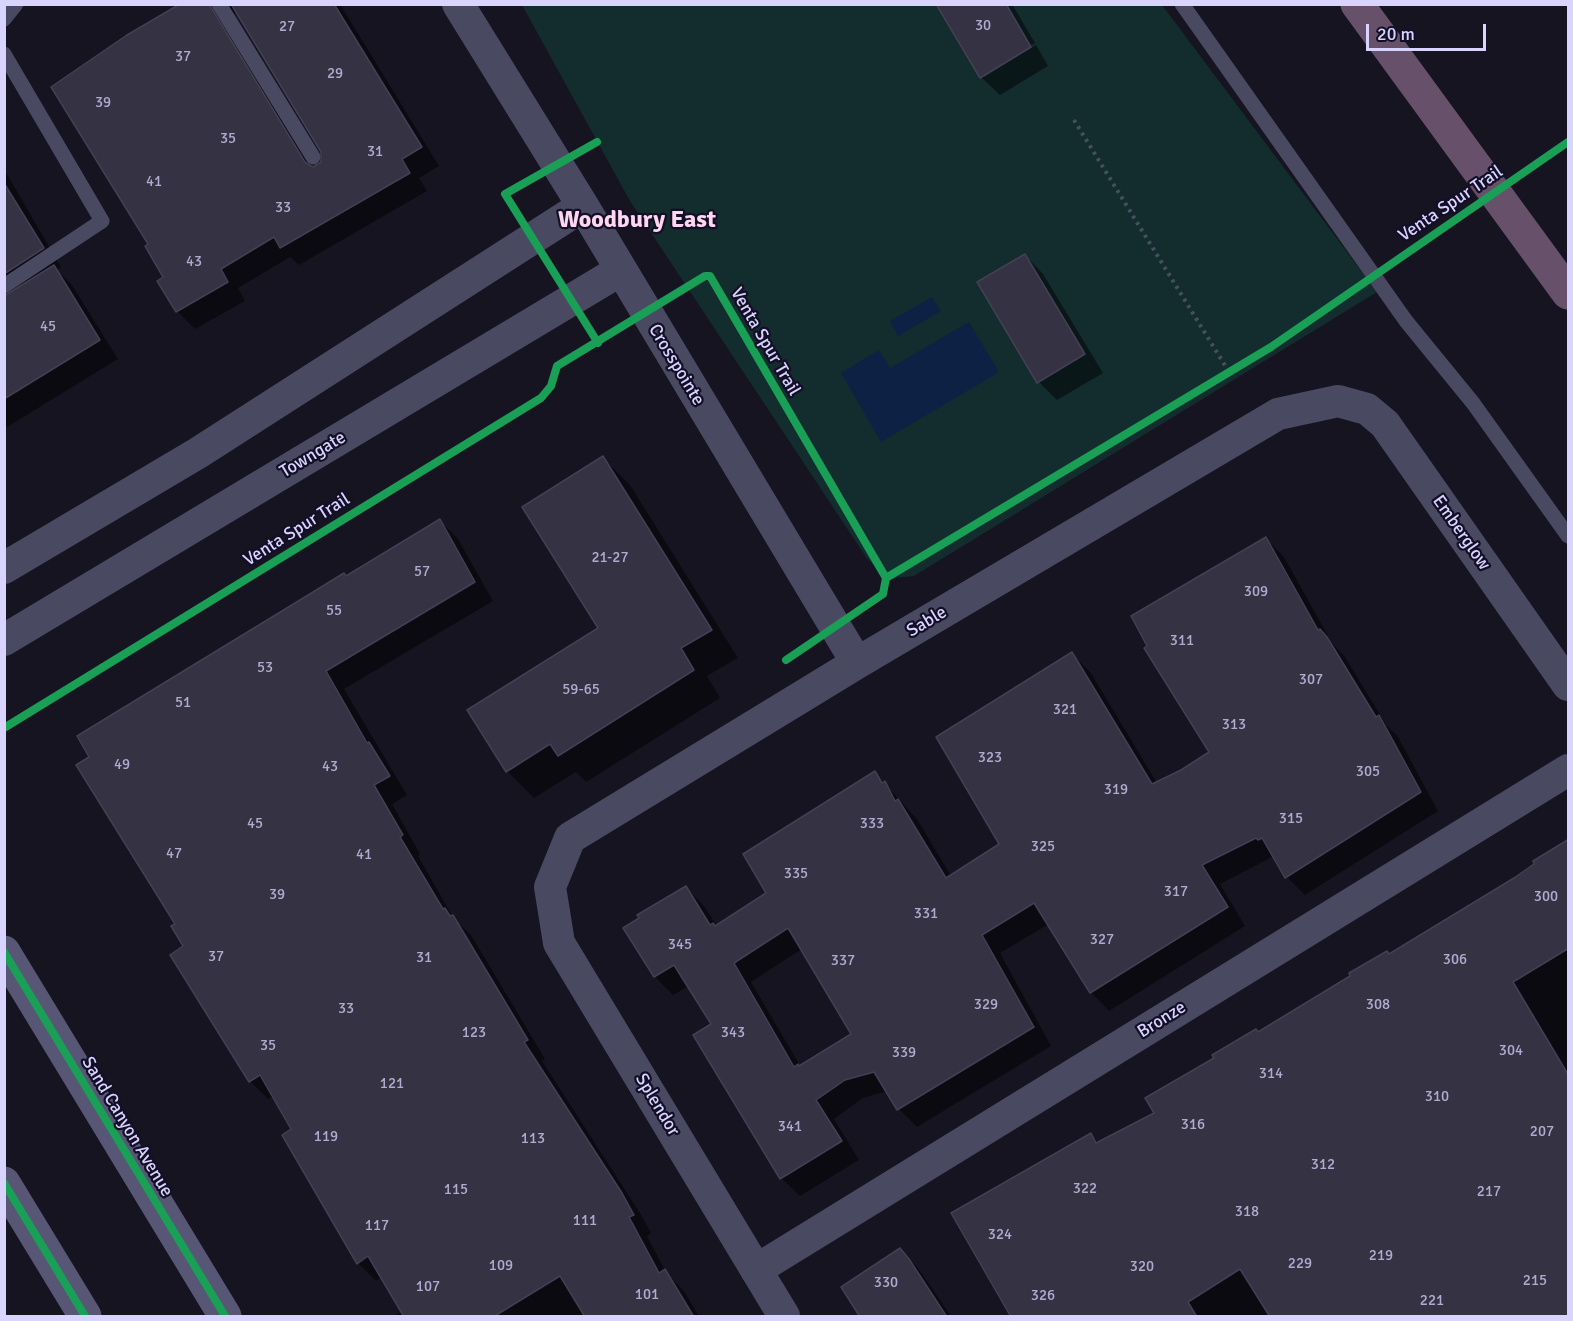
<!DOCTYPE html>
<style>
body{margin:0}
#map{position:relative;width:1573px;height:1321px;overflow:hidden;background:#161421;font-family:Signika,sans-serif}
canvas{display:block}
.frame{position:absolute;inset:0;border:6px solid #d9d4ff;pointer-events:none}
.scale{position:absolute;left:1366px;top:24px;width:120px;height:27px;box-sizing:border-box;border:3px solid #d9d4ff;border-top:0;padding-left:8px;font-size:18px;line-height:21px;white-space:nowrap;color:#d9d4ff;-webkit-text-stroke:4px #130f26;paint-order:stroke}
</style>
<div id="map">
<canvas width="1573" height="1321"></canvas>
<div class="frame"></div>
<div class="scale">20 m</div>
</div>
<script>
const g = document.querySelector('canvas').getContext('2d');
g.lineJoin = 'round';
function fillPath(path, color) { g.fillStyle = color; g.fill(path, 'evenodd'); }
const poly = rows => new Path2D(rows.map(r => 'M' + r).join(''));
function strokePath(path, color, width, dash) { g.strokeStyle = color; g.lineWidth = width; g.lineCap = dash ? 'butt' : 'round'; g.setLineDash(dash || []); g.stroke(path); }
function label(font, color, halo, rows, align = 'center') {
  g.font = font + ' Signika,sans-serif'; g.lineWidth = 4.5; g.setLineDash([]); g.textBaseline = 'middle'; g.strokeStyle = halo; g.fillStyle = color; for (const [text, x, y, turn = 0] of rows) {
    g.save(); g.translate(x, y); g.rotate((+turn || 0) * Math.PI / 180); g.textAlign = isNaN(turn) ? turn : align; if (halo) g.strokeText(text, 0, 0); g.fillText(text, 0, 0); g.restore();
  }
}
fillPath(poly([
 [522,5,1162,5,1377,292,914,576,893,578,877,569,866,557,630,201]
]), '#132c2d');
fillPath(poly([
 [932,297,941,311,898,336,890,321],
 [969,322,999,372,881,442,841,373,879,350,890,368]
]), '#0d2144');
fillPath(poly([
 [186,4,340,4,439,166,419,178,427,191,299,265,290,257,238,288,245,301,195,329,177,311,150,245,53,88],
 [237,13,324,157,320,166,314,168,229,29,232,14],
 [937,4,1012,4,1035,43,984,74,984,77,1036,45,1048,66,1000,95,981,77],
 [4,169,61,267,57,270,72,285,118,359,4,429],
 [1025,255,1043,274,1103,373,1057,400,1039,382],
 [603,458,630,485,738,658,707,676,720,698,586,782,576,772,534,798,507,771,600,628],
 [440,521,458,539,493,601,344,689,407,795,392,804,420,854,418,856,454,919,471,935,545,1059,542,1061,640,1213,651,1233,647,1236,667,1274,683,1290,699,1316,393,1316,403,1311,382,1277,376,1281,358,1263,294,1129,274,1096,268,1099,250,1081,185,947,177,924,347,577],
 [1266,539,1284,557,1332,643,1345,657,1387,726,1397,735,1438,811,1305,895,1287,877,1274,856,1220,884,1245,926,1109,1011,1091,992,1049,924,1000,953,1051,1046,917,1127,899,1109,888,1091,863,1098,834,1119,859,1160,800,1196,781,1178,713,1025,689,986,673,995,655,977,625,928,686,888,704,906,717,926,768,894,875,773,917,819,951,876,1001,845,1072,654,1091,673,1157,783,1181,772,1211,753],
 [802,949,853,1035,801,1067,751,982],
 [1568,841,1568,1316,1013,1316,1090,1135,1099,1143,1156,1114,1259,1034,1515,879],
 [900,1250,918,1268,951,1316,863,1316]
]), '#0007');
const building = poly([
 [180,4,209,4,305,162,313,167,321,162,321,152,231,4,334,4,422,147,402,159,410,173,280,248,274,237,221,269,228,282,176,312,157,281,163,277,145,246,148,244,51,87,127,35,180,4],
 [936,4,1006,4,1031,47,980,78,936,4],
 [4,183,44,248,4,274,4,183],
 [1025,254,1085,354,1037,383,977,282,1025,254],
 [54,265,100,340,4,399,4,296,54,265],
 [603,456,712,630,681,648,694,670,558,756,550,744,506,772,467,710,598,628,522,507,603,456],
 [440,519,475,582,326,671,367,743,369,742,390,776,374,785,403,835,400,837,443,909,445,908,450,916,453,915,528,1040,524,1042,622,1193,634,1215,629,1217,659,1273,665,1269,694,1317,585,1317,560,1276,493,1317,404,1317,368,1256,357,1264,282,1135,291,1129,260,1075,249,1082,170,955,183,946,171,926,175,924,76,765,89,757,77,736,300,600,344,573,346,576,440,519],
 [1266,537,1318,630,1320,629,1327,637,1376,717,1379,715,1421,792,1285,878,1262,838,1258,840,1256,838,1202,865,1228,907,1090,993,1034,903,982,935,1034,1027,897,1110,874,1072,845,1080,816,1100,842,1141,780,1179,693,1035,711,1024,674,965,654,977,623,928,639,918,637,915,686,886,710,925,713,923,715,926,766,893,743,854,875,771,882,783,885,781,895,801,898,799,946,878,999,844,936,737,1072,652,1152,784,1181,770,1209,752,1144,648,1147,646,1131,616,1266,537],
 [788,928,851,1034,799,1066,798,1064,794,1067,734,963,788,928],
 [1569,839,1569,948,1513,982,1569,1076,1569,1317,1270,1317,1240,1269,1188,1302,1197,1317,1011,1317,951,1213,1091,1133,1096,1143,1154,1113,1145,1098,1214,1058,1212,1055,1256,1029,1258,1032,1350,976,1349,973,1387,951,1389,954,1514,878,1534,864,1533,861,1569,839],
 [900,1248,909,1259,947,1317,860,1317,841,1287,900,1248]
]);
fillPath(building, '#343243');
strokePath(building, '#433f54', 1.5);
strokePath(poly([
 [1074,120,1229,372]
]), '#44505f', 4, [3, 4.5]);
strokePath(poly([
 [219,4,313,157],
 [1182,4,1406,321,1473,403,1568,536],
 [4,19,16,4],
 [4,54,102,221,4,286]
]), '#4a4962', 15);
strokePath(poly([
 [458,4,583,206,857,663],
 [4,568,198,453,583,206],
 [4,640,621,270],
 [756,1270,1568,770],
 [784,1316,559,943,550,887,570,838,857,663,1278,414,1338,401,1367,409,1385,424,1568,685]
]), '#4a4962', 32);
strokePath(poly([
 [4,952,225,1316],
 [4,1183,85,1316]
]), '#575674', 33);
strokePath(poly([
 [1357,4,1568,293]
]), '#67516a', 33);
strokePath(poly([
 [597,142,505,194,598,343],
 [786,660,883,594,886,578],
 [4,728,541,398,551,386,557,366,705,276,710,276,886,578,1271,347,1568,142],
 [4,952,225,1316],
 [4,1183,85,1316]
]), '#1a9f57', 8);
label('15px', '#b0acd0', null, [
 ["30",983,26],
 ["27",287,27],
 ["37",183,57],
 ["29",335,74],
 ["39",103,103],
 ["35",228,139],
 ["31",375,152],
 ["41",154,182],
 ["33",283,208],
 ["43",194,262],
 ["45",48,327],
 ["21-27",610,558],
 ["57",422,572],
 ["309",1256,592],
 ["55",334,611],
 ["311",1182,641],
 ["53",265,668],
 ["307",1311,680],
 ["59-65",581,690],
 ["51",183,703],
 ["321",1065,710],
 ["313",1234,725],
 ["323",990,758],
 ["49",122,765],
 ["43",330,767],
 ["305",1368,772],
 ["319",1116,790],
 ["315",1291,819],
 ["45",255,824],
 ["333",872,824],
 ["325",1043,847],
 ["47",174,854],
 ["41",364,855],
 ["335",796,874],
 ["317",1176,892],
 ["39",277,895],
 ["300",1546,897],
 ["331",926,914],
 ["327",1102,940],
 ["345",680,945],
 ["37",216,957],
 ["31",424,958],
 ["306",1455,960],
 ["337",843,961],
 ["329",986,1005],
 ["308",1378,1005],
 ["33",346,1009],
 ["123",474,1033],
 ["343",733,1033],
 ["35",268,1046],
 ["304",1511,1051],
 ["339",904,1053],
 ["314",1271,1074],
 ["121",392,1084],
 ["310",1437,1097],
 ["316",1193,1125],
 ["341",790,1127],
 ["207",1542,1132],
 ["119",326,1137],
 ["113",533,1139],
 ["312",1323,1165],
 ["322",1085,1189],
 ["115",456,1190],
 ["217",1489,1192],
 ["318",1247,1212],
 ["111",585,1221],
 ["117",377,1226],
 ["324",1000,1235],
 ["219",1381,1256],
 ["229",1300,1264],
 ["109",501,1266],
 ["320",1142,1267],
 ["215",1535,1281],
 ["330",886,1283],
 ["107",428,1287],
 ["101",647,1295],
 ["326",1043,1296],
 ["221",1432,1301]
]);
label('18px', '#d9d4ff', '#130f26', [
 ["Venta Spur Trail",1451,204,-34],
 ["Venta Spur Trail",765,342,60],
 ["Crosspointe",676,365,59],
 ["Towngate",313,455,-31],
 ["Venta Spur Trail",297,530,-32],
 ["Emberglow",1461,533,55],
 ["Sable",927,622,-31],
 ["Bronze",1162,1020,-32],
 ["Splendor",657,1105,59],
 ["Sand Canyon Avenue",127,1127,59]
]);
label('bold 24px', '#ffd6f0', '#130f26', [
 ["Woodbury East",637,221]
]);
</script>
